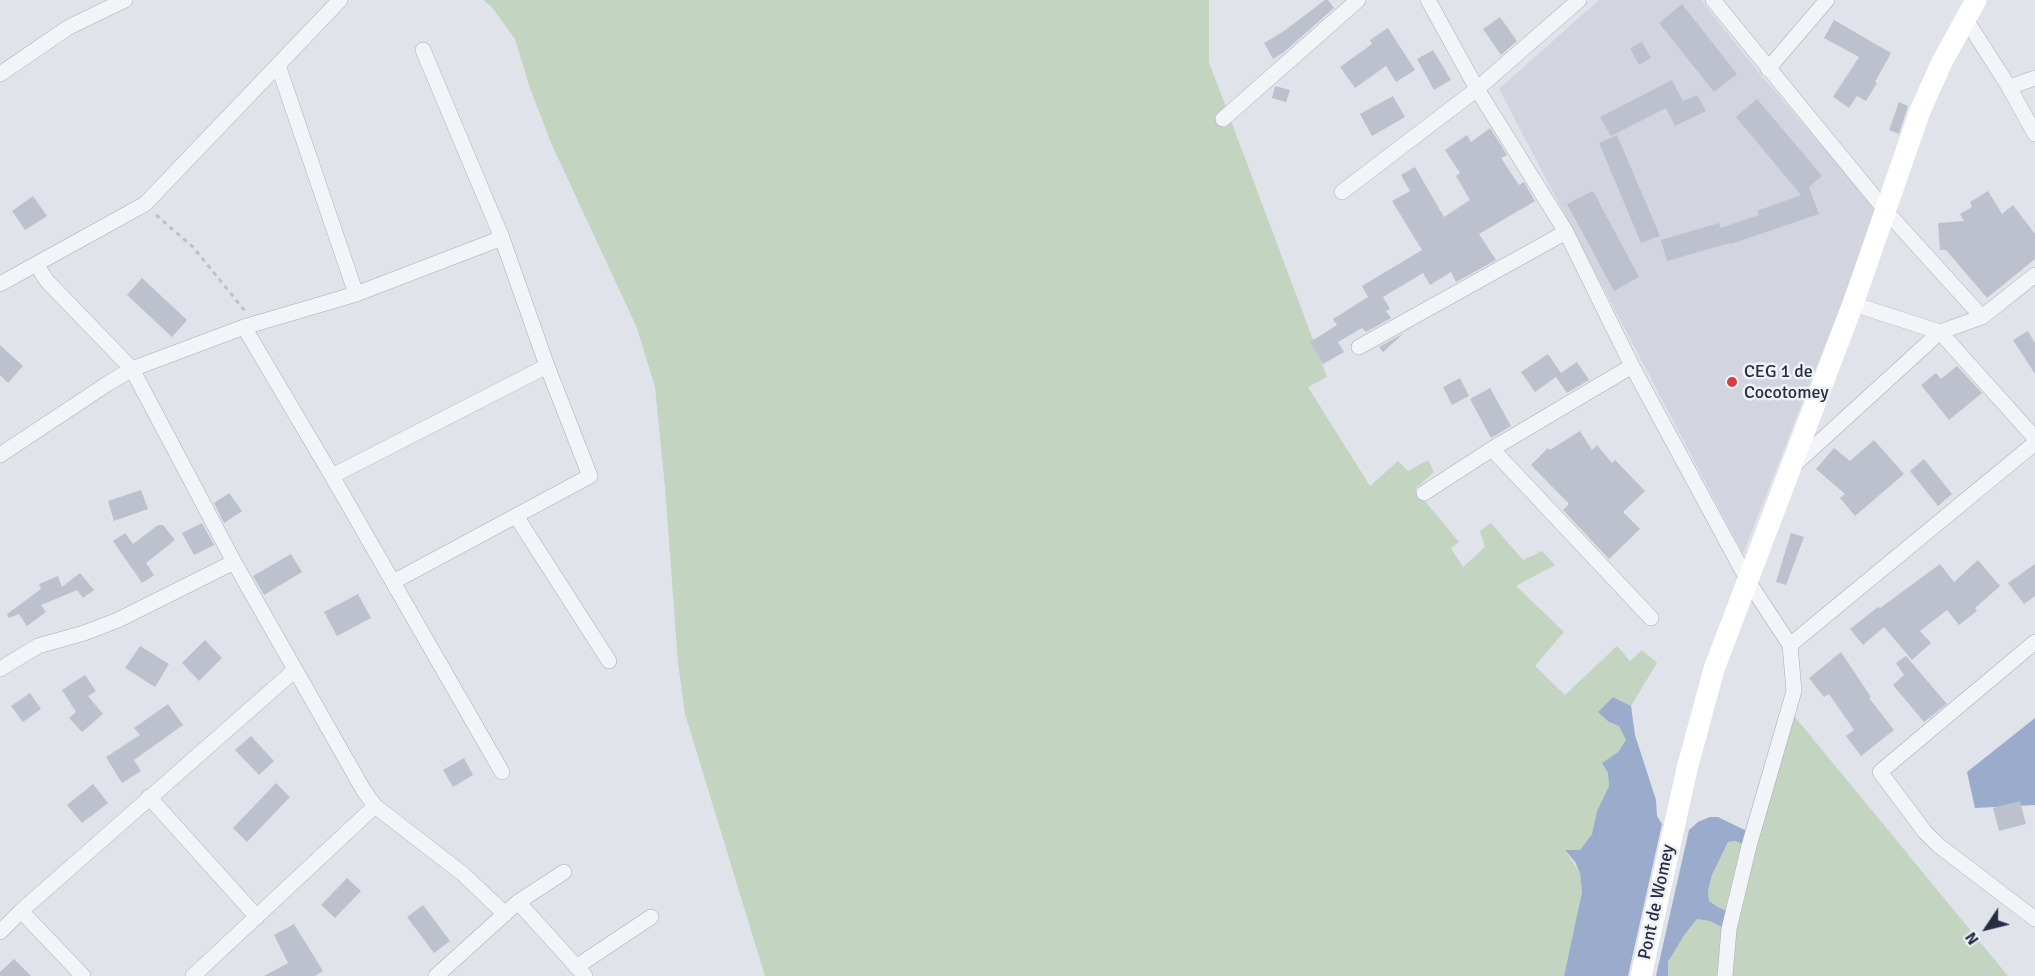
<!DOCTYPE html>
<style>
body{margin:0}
#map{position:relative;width:2035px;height:976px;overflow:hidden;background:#e0e3ea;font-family:Signika,sans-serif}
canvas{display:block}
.north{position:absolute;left:1957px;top:898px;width:60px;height:60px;-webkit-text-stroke:4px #f0f2f7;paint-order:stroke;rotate:235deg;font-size:16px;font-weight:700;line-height:24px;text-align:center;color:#282e42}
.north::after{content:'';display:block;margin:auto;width:21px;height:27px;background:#282e42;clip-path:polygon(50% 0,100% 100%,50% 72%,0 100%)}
</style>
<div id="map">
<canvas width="2035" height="976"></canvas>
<div class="north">N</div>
</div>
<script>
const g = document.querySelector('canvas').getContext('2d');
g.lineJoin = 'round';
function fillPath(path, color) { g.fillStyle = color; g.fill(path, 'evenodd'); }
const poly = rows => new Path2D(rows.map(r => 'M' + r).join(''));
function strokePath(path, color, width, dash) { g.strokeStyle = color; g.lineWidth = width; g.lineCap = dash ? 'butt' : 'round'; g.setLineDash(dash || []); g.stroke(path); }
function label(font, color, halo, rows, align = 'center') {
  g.font = font + ' Signika,sans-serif'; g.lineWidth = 5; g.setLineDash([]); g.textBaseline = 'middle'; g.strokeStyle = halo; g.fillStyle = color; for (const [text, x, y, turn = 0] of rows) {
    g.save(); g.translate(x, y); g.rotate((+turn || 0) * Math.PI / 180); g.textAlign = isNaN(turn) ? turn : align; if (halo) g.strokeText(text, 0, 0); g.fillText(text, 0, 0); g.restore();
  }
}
fillPath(poly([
 [1599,0,1701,0,1760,74,1878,210,1743,554,1499,89]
]), '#d2d5df');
fillPath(poly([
 [483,0,1209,0,1209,62,1327,377,1308,387,1370,486,1398,461,1408,471,1428,460,1434,472,1415,489,1459,542,1451,548,1463,567,1485,547,1480,531,1491,523,1523,560,1542,551,1555,565,1516,586,1564,632,1535,666,1565,695,1617,646,1630,661,1642,650,1657,663,1631,706,1613,697,1609,722,1619,726,1626,740,1618,752,1602,763,1608,773,1609,786,1597,811,1592,834,1580,850,1565,850,1580,873,1582,892,1564,976,765,976,685,714,678,663,665,487,655,387,637,328,551,143,530,88,515,39,491,6],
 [1789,711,1800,723,2008,976,1668,976,1668,963,1685,934,1697,919,1710,921,1722,927,1733,914,1718,907,1709,901,1708,891,1712,875,1728,842,1735,841,1749,846]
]), '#c3d4c1');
fillPath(poly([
 [1613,697,1631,706,1635,735,1656,800,1657,816,1662,824,1689,830,1698,822,1710,817,1718,817,1753,834,1749,846,1735,841,1728,842,1712,875,1708,891,1709,901,1718,907,1733,914,1722,927,1710,921,1697,919,1685,934,1668,962,1668,976,1564,976,1582,892,1580,873,1575,862,1565,850,1580,850,1592,834,1597,811,1609,786,1608,773,1602,763,1618,752,1626,740,1619,726,1609,722,1598,712],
 [2035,718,2035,805,1975,808,1967,772]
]), '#9aabcb');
fillPath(poly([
 [1662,824,1689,830,1656,976,1628,976]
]), '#e0e3ea');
fillPath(poly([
 [1325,0,1328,0,1334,8,1284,52,1273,59,1264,43,1284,31],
 [1682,4,1737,74,1714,92,1659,23],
 [1500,17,1517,41,1501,55,1483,29],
 [1834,20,1891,53,1875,82,1877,83,1866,101,1857,96,1849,108,1833,97,1859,57,1824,38],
 [1388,28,1415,70,1396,82,1386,66,1355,88,1340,67,1372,44,1370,40],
 [1642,42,1651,58,1639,65,1630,48],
 [1433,50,1451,80,1434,90,1417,59],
 [1672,80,1683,101,1697,95,1706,111,1675,126,1666,108,1611,136,1600,117],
 [1275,86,1290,90,1286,102,1272,98],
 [1393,96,1405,117,1372,136,1360,114],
 [1757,99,1822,176,1809,187,1819,214,1731,244,1730,243,1667,261,1661,240,1719,223,1721,228,1759,215,1757,211,1801,195,1736,117],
 [1899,102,1908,106,1899,134,1889,130],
 [1490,128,1507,155,1501,158,1519,185,1524,182,1535,201,1479,234,1496,260,1456,282,1451,272,1430,285,1423,273,1383,297,1390,309,1386,311,1391,318,1366,332,1362,328,1338,342,1344,352,1323,364,1310,342,1337,325,1333,319,1368,297,1362,286,1422,250,1392,201,1410,191,1401,175,1415,167,1444,217,1470,200,1456,176,1460,173,1445,150,1467,135,1471,142],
 [1617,135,1660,236,1641,243,1599,143],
 [1593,191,1639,277,1614,291,1567,204],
 [1988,191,2002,214,2013,205,2035,234,2035,259,1987,298,1946,250,1940,250,1938,223,1964,221,1960,214,1972,207,1970,202],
 [33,196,47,216,25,230,12,211],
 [142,278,187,320,172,337,127,295],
 [2028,331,2035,343,2035,374,2013,340],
 [1404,333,1383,352,1379,347],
 [0,345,23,366,8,383,0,375],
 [1548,354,1561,373,1577,362,1589,380,1567,393,1556,377,1535,392,1521,372],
 [1957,366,1982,393,1949,420,1921,385,1936,373,1941,379],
 [1460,378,1469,396,1452,405,1443,387],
 [1490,388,1511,426,1491,438,1470,399],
 [1580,431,1592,450,1597,445,1612,463,1615,460,1645,491,1623,512,1640,529,1609,559,1563,510,1569,504,1531,465,1548,448,1550,450],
 [1874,440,1904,474,1855,516,1840,498,1845,494,1816,469,1834,448,1850,461],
 [1924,459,1952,494,1938,506,1910,471],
 [141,490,148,509,114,521,108,501],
 [229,493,242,511,224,523,214,503],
 [202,523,214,545,194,555,182,533],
 [158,525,163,525,175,540,146,563,154,575,142,583,113,541,125,533,133,544],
 [1791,533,1804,537,1786,585,1776,582],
 [291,554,302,572,264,595,253,576],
 [1978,560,2000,586,1975,608,1977,611,1959,625,1947,610,1920,631,1931,643,1912,660,1884,627,1863,645,1850,629,1878,607,1880,608,1940,564,1954,582],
 [2035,564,2035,596,2024,604,2008,583],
 [80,573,94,590,83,598,77,590,41,605,46,612,27,626,19,614,9,618,7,614,41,589,39,584,58,576,62,587],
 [358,594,371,618,337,636,324,612],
 [205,640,222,658,199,681,182,663],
 [140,646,169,664,155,687,125,668],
 [1841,652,1871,697,1869,698,1894,730,1861,756,1846,736,1854,730,1829,694,1824,697,1809,678],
 [1906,656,1947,704,1924,722,1893,685,1904,675,1896,663],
 [85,675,96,691,88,696,103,714,82,732,69,718,76,712,62,690],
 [30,693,41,709,23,722,11,706],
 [168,704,183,725,134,760,141,771,122,783,106,757,140,735,134,728],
 [251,736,274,761,259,775,235,750],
 [464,758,473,775,453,787,443,770],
 [276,783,290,797,247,842,233,828],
 [93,784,108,803,82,823,67,805],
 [2020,801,2026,824,1999,831,1993,808],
 [347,878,361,891,335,918,321,905],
 [423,905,450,941,434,953,407,917],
 [294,924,323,971,315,976,264,976,288,963,274,935],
 [14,959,31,976,0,976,0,972]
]), '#bdc1cd');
const minor = poly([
 [1428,0,1477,89,1566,232,1632,366,1748,581,1790,645,1794,691,1749,846,1729,929,1725,976],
 [1713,0,1885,210,1982,317],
 [1965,18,2009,87,2035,134],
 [278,65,356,294],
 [1768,69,1827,0],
 [0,74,69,27,125,0],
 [2009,87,2035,78],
 [1223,119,1358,0],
 [1342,192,1477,89,1579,0],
 [36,264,47,281,132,369,234,562,364,791,375,806,463,874,505,914],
 [0,284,145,204,340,0],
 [1853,304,1940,332,2035,438],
 [244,327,332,476,502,772],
 [1359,347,1566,232],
 [1492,449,1651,618],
 [0,455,107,384,132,369,244,327,356,294,502,238],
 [1792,467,1940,332,1982,317,2035,275],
 [332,476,547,366],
 [1424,493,1492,449,1632,366],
 [516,516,609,661],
 [393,582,590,476,547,366,502,238,423,50],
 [2035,642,1880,772,1925,832,1938,845,2035,919],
 [1790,645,2035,443],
 [0,669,38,646,84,633,118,620,234,562],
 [149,797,257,917],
 [518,902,585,976],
 [21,911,83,976],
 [0,932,21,911,295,670],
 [576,967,651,917],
 [193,976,375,806],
 [436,976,518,902,564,872]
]);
strokePath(minor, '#a9adb8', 16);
strokePath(poly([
 [156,215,193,247,245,311]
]), '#bec1c9', 3, [4.5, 4.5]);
strokePath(minor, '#f3f4f8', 15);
strokePath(poly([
 [1641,976,1687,769,1714,669,1853,304,1920,111,1942,62,1976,0]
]), '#fff', 21);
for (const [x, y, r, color] of [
 [1732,382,6,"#d34043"]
]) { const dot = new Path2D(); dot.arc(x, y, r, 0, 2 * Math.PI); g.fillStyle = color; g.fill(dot); strokePath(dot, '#f0f2f7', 2); }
label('18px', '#282e42', '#f0f2f7', [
 ["CEG 1 de",1744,372],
 ["Cocotomey",1744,393]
], 'left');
label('18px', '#282e42', '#f0f2f7', [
 ["Pont de Womey",1657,902,-78]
]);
</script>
